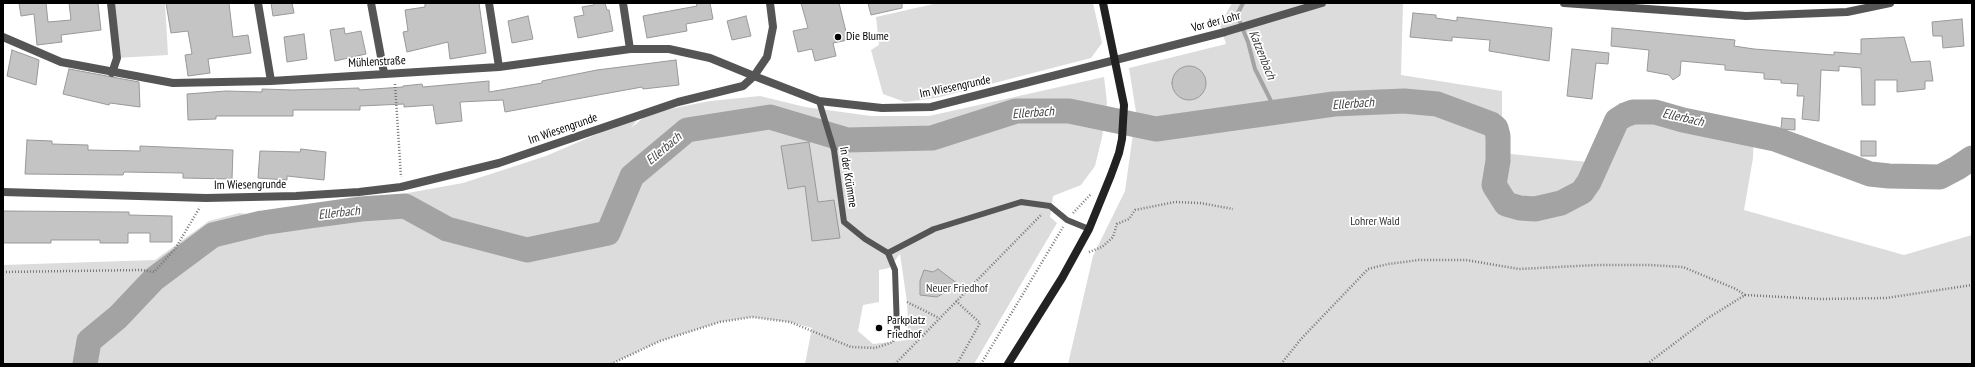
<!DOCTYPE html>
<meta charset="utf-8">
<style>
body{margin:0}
#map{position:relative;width:1975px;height:367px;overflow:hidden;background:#fff;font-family:"PT Sans Narrow",sans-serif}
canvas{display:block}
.frame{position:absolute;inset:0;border:4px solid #000;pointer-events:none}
</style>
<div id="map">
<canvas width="1975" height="367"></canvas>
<div class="frame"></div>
</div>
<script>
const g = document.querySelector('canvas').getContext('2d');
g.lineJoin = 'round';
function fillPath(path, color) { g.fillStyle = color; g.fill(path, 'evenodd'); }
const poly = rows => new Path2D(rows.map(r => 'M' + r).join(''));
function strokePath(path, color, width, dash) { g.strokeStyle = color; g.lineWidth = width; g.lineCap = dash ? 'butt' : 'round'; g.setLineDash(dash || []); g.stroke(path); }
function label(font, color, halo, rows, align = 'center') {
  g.font = font + ' "PT Sans Narrow",sans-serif'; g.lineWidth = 3.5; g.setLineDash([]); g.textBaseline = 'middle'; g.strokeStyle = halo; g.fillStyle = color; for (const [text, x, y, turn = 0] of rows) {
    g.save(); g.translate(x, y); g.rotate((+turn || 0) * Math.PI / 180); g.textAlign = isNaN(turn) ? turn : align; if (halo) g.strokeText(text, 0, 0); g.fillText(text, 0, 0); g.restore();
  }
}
fillPath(poly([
 [111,3,165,3,168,55,117,58],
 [938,3,1093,3,1102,43,1091,58,936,98,905,102,883,94,871,50,879,45,876,17],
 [1232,3,1403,3,1401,75,1502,91,1502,153,1597,163,1619,103,1668,109,1754,126,1753,158,1744,210,1904,255,1972,235,1972,364,1068,364,1093,256,1125,191,1136,112,1129,68,1226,44,1220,25],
 [1104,77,1107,102,1102,137,1095,166,1081,185,1053,196,1050,217,1057,223,974,364,805,364,812,328,790,322,752,317,720,322,660,341,611,364,3,364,3,265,155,260,209,221,239,213,274,217,347,206,380,198,463,183,546,156,641,115,631,128,649,113,710,101,760,96,805,107,871,116,929,116],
 [900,254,907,302,908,322,907,340,873,344,858,331,863,305,879,302,879,270,889,268]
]), '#dcdcdc');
strokePath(poly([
 [1243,3,1237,15,1248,42,1255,69,1277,113]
]), '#a3a3a3', 4);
strokePath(poly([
 [85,364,89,341,118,317,154,279,213,235,262,223,310,216,361,209,405,206,447,229,527,250,608,233,632,176,687,130,770,117,847,140,932,138,1016,111,1069,111,1156,129,1334,104,1404,101,1437,104,1491,124,1496,128,1498,136,1498,161,1494,185,1506,204,1520,208,1535,209,1561,203,1582,192,1589,182,1617,120,1625,115,1633,112,1655,112,1683,120,1775,139,1870,174,1889,176,1940,177,1957,168,1972,158]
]), '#a3a3a3', 25);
const building = poly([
 [19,3,46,3,48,22,71,20,69,3,98,3,101,30,61,35,62,42,37,45,34,14,21,16,19,3],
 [166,3,229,3,233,37,248,35,251,53,208,59,210,73,188,76,185,55,192,54,188,31,171,33,166,3],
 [271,3,292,3,294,13,273,16,271,3],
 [425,3,479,3,486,53,450,59,448,42,407,52,403,32,408,31,405,10,425,7,425,3],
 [594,3,605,3,607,10,609,10,613,31,578,38,574,17,584,15,582,7,594,5,594,3],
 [696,3,710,3,713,19,686,24,687,31,647,38,643,16,697,6,696,3],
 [801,3,839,3,848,40,833,43,836,56,815,61,812,49,798,52,793,31,808,28,801,3],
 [868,3,902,3,902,8,871,15,868,3],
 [1413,13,1436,15,1436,18,1457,21,1457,17,1552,28,1549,61,1489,51,1490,40,1452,37,1452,41,1410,37,1413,13],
 [528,16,533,39,512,43,508,21,528,16],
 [746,16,751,36,732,40,727,21,746,16],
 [1962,19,1964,46,1943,48,1942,36,1933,36,1932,22,1962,19],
 [344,28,345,34,361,31,366,54,335,61,330,30,344,28],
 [1612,28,1735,40,1734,46,1754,49,1834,55,1834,52,1861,54,1861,39,1904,37,1911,62,1930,61,1933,81,1925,81,1925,89,1897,92,1897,80,1875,80,1875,105,1862,105,1861,68,1839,66,1839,71,1821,70,1819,121,1802,119,1804,96,1797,96,1798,84,1781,83,1781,80,1764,79,1764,73,1725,70,1725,65,1681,61,1680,75,1673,80,1669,75,1647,71,1649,50,1611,46,1612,28],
 [304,34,307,59,287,62,284,37,304,34],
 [1572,49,1609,53,1608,64,1596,63,1592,99,1567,96,1572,49],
 [12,50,39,60,36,85,7,76,12,50],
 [676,60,679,85,643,89,642,87,505,112,503,100,460,102,462,121,436,124,433,105,404,107,404,104,360,106,360,110,293,110,293,116,216,116,216,119,188,120,187,94,226,91,262,92,262,89,293,90,359,88,359,90,403,87,403,86,422,84,423,87,489,81,489,92,542,83,542,81,597,70,676,60],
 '1172 83a17 17 0 1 1 34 0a17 17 0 1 1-34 0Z',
 [69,69,139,82,140,107,110,103,109,105,63,94,69,69],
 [1782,118,1795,119,1795,130,1781,129,1782,118],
 [27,140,52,141,52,144,88,145,88,150,140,151,140,146,233,150,232,179,183,178,183,173,124,172,123,175,25,174,27,140],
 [1861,141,1876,141,1876,156,1861,156,1861,141],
 [809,142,818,202,834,200,840,238,812,241,805,186,788,189,781,146,809,142],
 [301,149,326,152,324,180,287,176,287,180,258,178,260,151,300,152,301,149],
 [3,211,129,212,129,215,172,216,172,242,150,242,150,233,128,233,128,243,100,243,100,240,51,240,51,243,3,243,3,211],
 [938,269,958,284,937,297,920,295,920,281,924,270,933,272,938,269]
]);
fillPath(building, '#c4c4c4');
strokePath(building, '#999', 1);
strokePath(poly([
 [395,84,401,177],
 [1073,213,1091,194],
 [1089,252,1102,247,1113,237,1117,224,1129,219,1135,210,1175,202,1200,203,1233,209],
 [3,272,141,270,154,272,175,249,200,207],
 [956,301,980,323,957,364],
 [907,302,939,318],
 [611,364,660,341,720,322,752,317,790,322,851,347,875,348,893,342,895,337],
 [895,364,1042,214],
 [981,364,1063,227],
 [1281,364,1301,339,1368,269,1388,264,1419,260,1466,260,1519,269,1597,265,1650,265,1683,267,1736,289,1745,295],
 [1647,364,1708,318,1745,295,1821,299,1886,298,1972,285]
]), '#777', 2.5, [1, 2]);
strokePath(poly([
 [819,101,834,150,844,222,865,239,888,253,895,270,897,329],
 [888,253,934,229,1021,202,1050,206,1067,220,1089,229]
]), '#555', 6);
strokePath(poly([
 [111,3,117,58,112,73],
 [258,3,271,81],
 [371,3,384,73],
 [489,3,499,67],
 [623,3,630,49],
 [1564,3,1746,16,1847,12,1890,3],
 [3,37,61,62,173,83,271,81,499,67,630,49,669,49,710,58,754,76,767,57,773,27,770,3],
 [3,192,206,198,296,196,359,192,401,187,499,163,678,102,743,86,754,76,819,101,882,108,931,107,1225,32,1322,3]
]), '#555', 8);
strokePath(poly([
 [1008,364,1062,278,1089,229,1111,175,1119,153,1122,139,1124,105,1103,3]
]), '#222', 8);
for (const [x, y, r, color] of [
 [838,37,4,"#000"],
 [879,328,4,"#000"]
]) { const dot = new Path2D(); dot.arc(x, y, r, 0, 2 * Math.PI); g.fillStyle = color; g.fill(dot); strokePath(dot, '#fff', 1.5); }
label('12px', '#000', '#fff', [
 ["Vor der Lohr",1216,22,-15],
 ["Mühlenstraße",377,62,-3],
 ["Im Wiesengrunde",955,87,-12],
 ["Im Wiesengrunde",563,129,-19],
 ["In der Krümme",848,177,81],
 ["Im Wiesengrunde",250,185,-1]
]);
label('12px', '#000', '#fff', [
 ["Die Blume",846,37],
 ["Parkplatz",887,321],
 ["Friedhof",887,335]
], 'left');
label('12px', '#333', '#fff', [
 ["Lohrer Wald",1375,222],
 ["Neuer Friedhof",957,289]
]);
label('italic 13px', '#444', '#fff', [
 ["Katzenbach",1262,55,68],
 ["Ellerbach",1353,104,-4],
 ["Ellerbach",1033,113,-4],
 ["Ellerbach",1683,118,13],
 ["Ellerbach",664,149,-40],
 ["Ellerbach",339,213,-6]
]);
</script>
